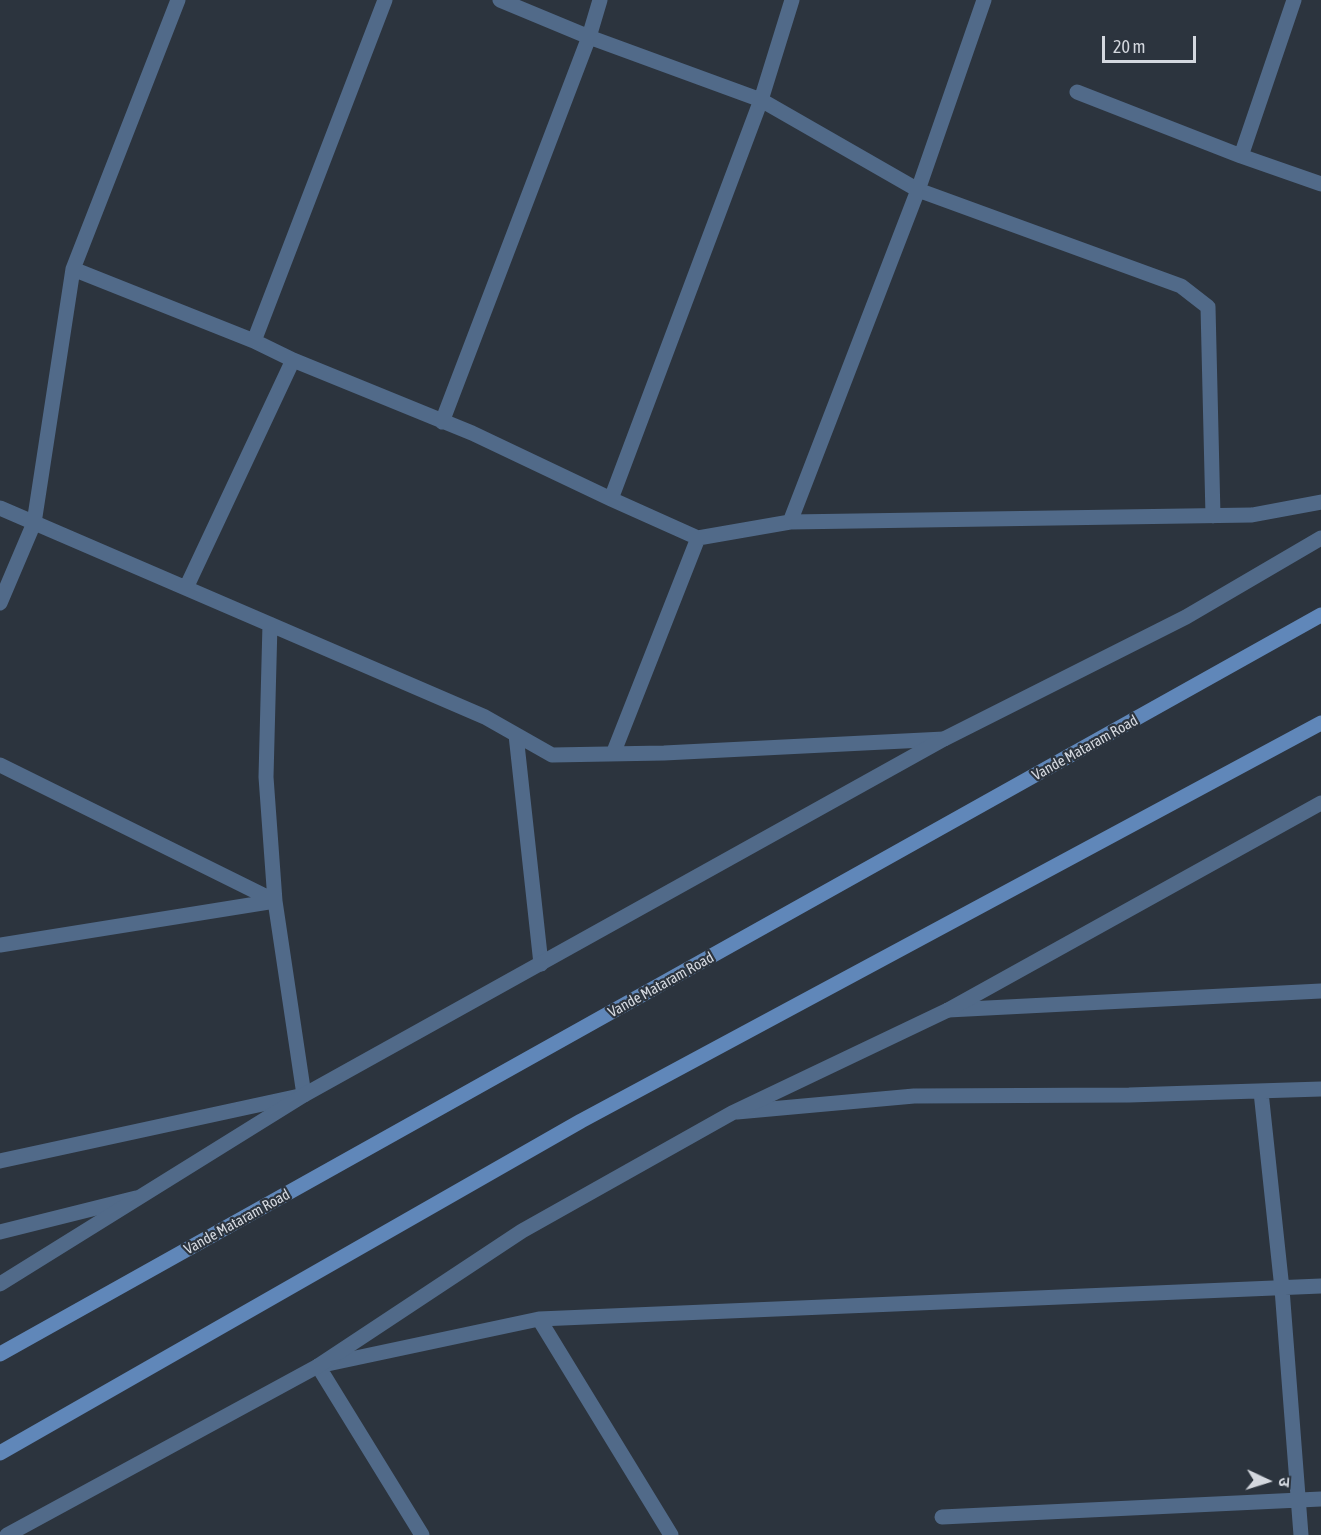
<!DOCTYPE html>
<meta charset="utf-8">
<style>
body{margin:0}
#map{position:relative;width:1321px;height:1535px;overflow:hidden;background:#2c343e;font-family:"Asap Condensed","Noto Sans Devanagari",sans-serif}
canvas{display:block}
.north{position:absolute;left:1237px;top:1451px;width:60px;height:60px;-webkit-text-stroke:4px #2c343e;paint-order:stroke;rotate:94deg;font-size:16px;font-weight:700;line-height:24px;text-align:center;color:#d4d8df}
.north::after{content:'';display:block;margin:auto;width:21px;height:27px;background:#d4d8df;clip-path:polygon(50% 0,100% 100%,50% 72%,0 100%)}
.scale{position:absolute;left:1102px;top:36px;width:94px;height:27px;box-sizing:border-box;border:3px solid #d4d8df;border-top:0;padding-left:8px;font-size:18px;line-height:21px;white-space:nowrap;color:#d4d8df;-webkit-text-stroke:4px #2c343e;paint-order:stroke}
</style>
<div id="map">
<canvas width="1321" height="1535"></canvas>
<div class="north">उ</div>
<div class="scale">20 m</div>
</div>
<script>
const g = document.querySelector('canvas').getContext('2d');
g.lineJoin = 'round';
const poly = rows => new Path2D(rows.map(r => 'M' + r).join(''));
function strokePath(path, color, width, dash) { g.strokeStyle = color; g.lineWidth = width; g.lineCap = dash ? 'butt' : 'round'; g.setLineDash(dash || []); g.stroke(path); }
function label(font, color, halo, rows, align = 'center') {
  g.font = font + ' "Asap Condensed",sans-serif'; g.lineWidth = 4.5; g.setLineDash([]); g.textBaseline = 'middle'; g.strokeStyle = halo; g.fillStyle = color; for (const [text, x, y, turn = 0] of rows) {
    g.save(); g.translate(x, y); g.rotate((+turn || 0) * Math.PI / 180); g.textAlign = isNaN(turn) ? turn : align; if (halo) g.strokeText(text, 0, 0); g.fillText(text, 0, 0); g.restore();
  }
}
strokePath(poly([
 [500,0,589,37,761,100,918,190,1181,286,1208,307,1213,516],
 [1077,92,1241,156,1321,184],
 [1241,156,1294,0],
 [73,269,254,341,293,360,472,433,611,499,698,538,790,522,1252,515,1321,502],
 [254,341,385,0],
 [442,422,589,37,600,0],
 [611,499,761,100,792,0],
 [0,508,485,717,552,755,664,753,944,739],
 [790,522,918,190,984,0],
 [186,588,293,360],
 [0,603,34,523,73,269,178,0],
 [516,735,541,964],
 [613,754,698,538],
 [0,765,275,901,304,1095,0,1161],
 [0,945,275,901,266,777,270,624],
 [948,1010,1321,991],
 [1261,1092,1282,1289,1301,1535],
 [737,1112,914,1096,1129,1095,1321,1089],
 [0,1232,136,1198],
 [539,1319,671,1535],
 [942,1517,1321,1499],
 [422,1535,318,1366,539,1319,1321,1286]
]), '#516a89', 15);
strokePath(poly([
 [0,1284,304,1095,944,739,1186,617,1321,538],
 [7,1535,318,1366,522,1231,732,1113,948,1010,1321,803]
]), '#516a89', 15);
strokePath(poly([
 [0,1354,1321,615],
 [0,1453,581,1121,1321,723]
]), '#6087b9', 15);
label('15px', '#d4d8df', '#2c343e', [
 ["Vande Mataram Road",1085,748,-29],
 ["Vande Mataram Road",661,985,-29],
 ["Vande Mataram Road",237,1222,-29]
]);
</script>
